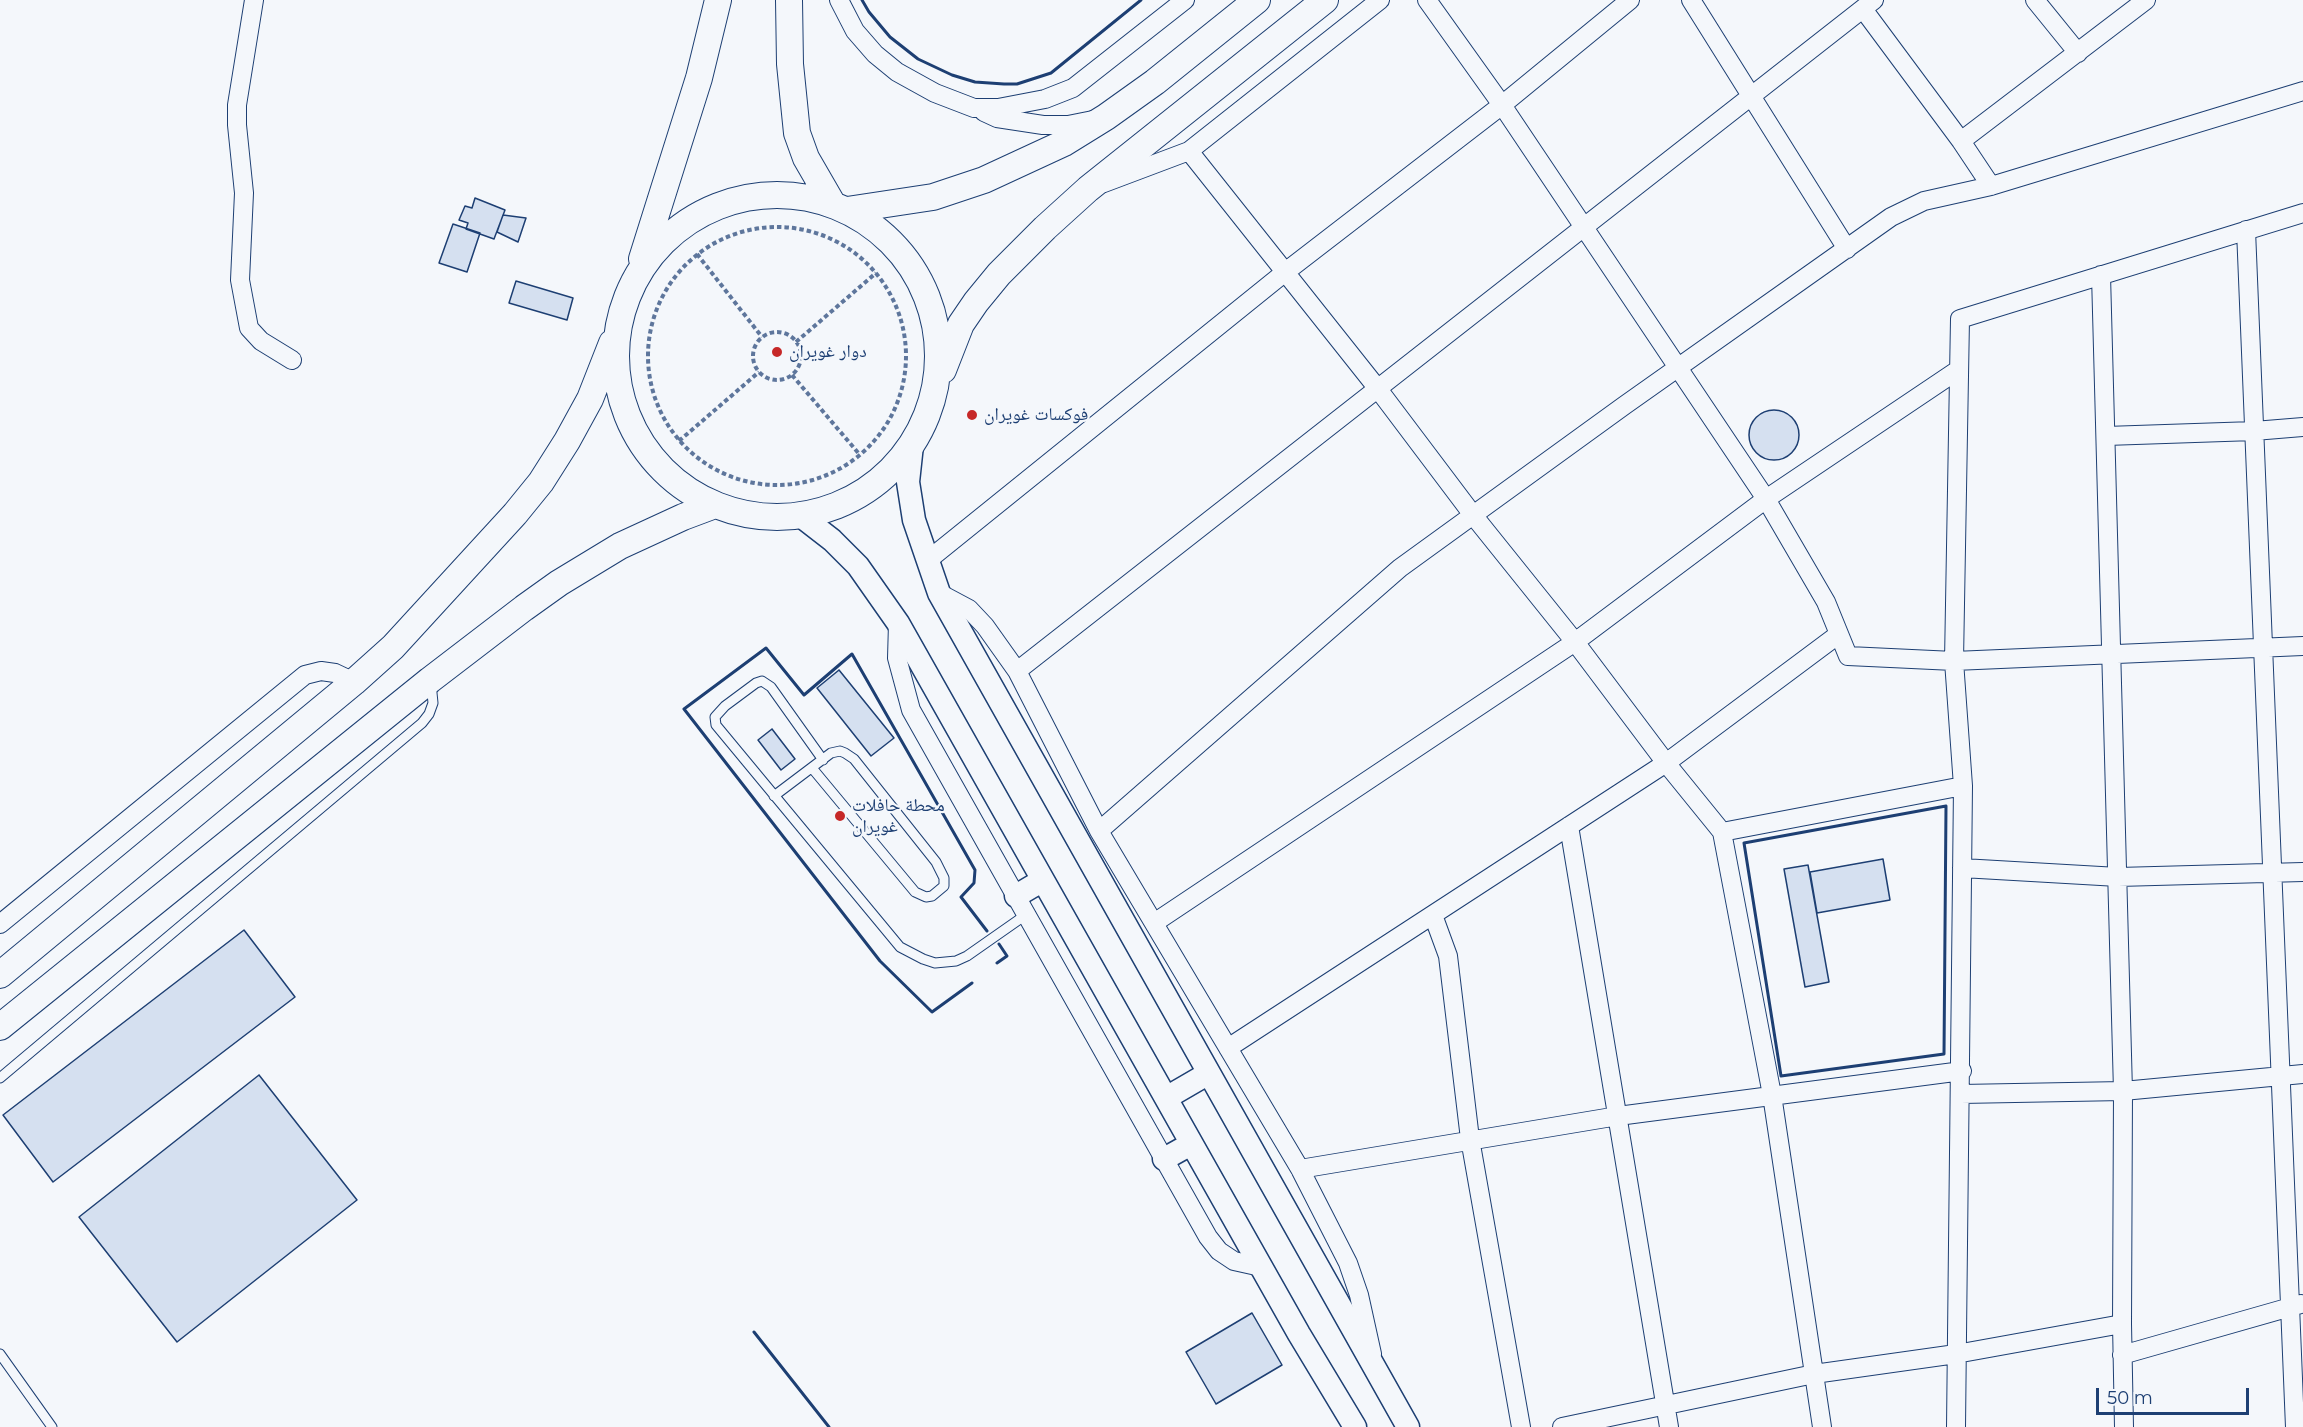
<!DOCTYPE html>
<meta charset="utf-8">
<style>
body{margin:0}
#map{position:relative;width:2303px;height:1427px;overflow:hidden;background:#f4f7fb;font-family:Montserrat,sans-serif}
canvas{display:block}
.scale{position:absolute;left:2096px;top:1388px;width:153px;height:27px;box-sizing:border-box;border:3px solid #1d3f73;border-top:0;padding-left:8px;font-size:18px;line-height:21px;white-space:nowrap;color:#1d3f73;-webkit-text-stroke:4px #f4f7fb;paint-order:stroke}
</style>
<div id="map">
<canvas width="2303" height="1427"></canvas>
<div class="scale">50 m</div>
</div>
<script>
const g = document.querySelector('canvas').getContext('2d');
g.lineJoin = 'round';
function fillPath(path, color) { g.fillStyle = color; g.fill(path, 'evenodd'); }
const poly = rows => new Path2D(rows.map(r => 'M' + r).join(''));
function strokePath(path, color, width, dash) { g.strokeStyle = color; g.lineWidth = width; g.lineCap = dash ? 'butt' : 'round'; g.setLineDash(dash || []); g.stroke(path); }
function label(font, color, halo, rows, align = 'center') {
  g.font = font + ' Montserrat,"Noto Naskh Arabic",sans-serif'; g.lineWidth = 4.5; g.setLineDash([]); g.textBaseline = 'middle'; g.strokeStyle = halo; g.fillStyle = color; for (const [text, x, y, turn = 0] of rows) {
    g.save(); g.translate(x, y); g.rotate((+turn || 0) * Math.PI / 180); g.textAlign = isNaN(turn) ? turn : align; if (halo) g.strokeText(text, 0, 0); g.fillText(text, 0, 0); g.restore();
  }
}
const building = poly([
 [475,198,505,210,494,239,466,229,468,223,459,220,465,206,472,208,475,198],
 [503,215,526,218,518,242,497,232,503,215],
 [453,224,480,233,467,272,439,263,453,224],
 [516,281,573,298,567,320,509,303,516,281],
 '1749 435a25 25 0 1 1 50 0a25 25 0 1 1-50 0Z',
 [839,670,894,738,871,756,817,688,839,670],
 [772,729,795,759,781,770,758,740,772,729],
 [1883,859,1890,900,1817,913,1810,872,1883,859],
 [1808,865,1829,982,1805,987,1784,869,1808,865],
 [244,930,295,997,53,1182,3,1115,244,930],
 [259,1075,357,1200,177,1342,79,1217,259,1075],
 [1252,1313,1282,1365,1216,1404,1186,1352,1252,1313]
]);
fillPath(building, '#d5e0f0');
strokePath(building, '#1d3f73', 1.5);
const service = poly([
 [823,760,771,687,762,681,756,683,725,706,715,717,716,725,900,947,923,959,935,963,956,961,967,956,1027,914],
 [774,796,831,753,840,751,845,753,854,759,936,862,944,878,944,886,932,896,926,897,915,892,812,768],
 [0,1078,422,723,429,714,433,703,431,683],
 [0,1354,52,1427]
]);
const minor = poly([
 [254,0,237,105,237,125,244,193,240,280,249,328,261,341,292,360],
 [839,0,855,31,875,54,897,72,935,93,974,108,998,108,1045,99,1073,88,1185,0],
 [1427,0,1502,105,1766,499,1826,602,1848,656,1954,661,2303,646],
 [1691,0,1847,249],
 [2035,0,2078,53],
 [1863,9,1961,141,1991,186],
 [984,112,997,118,1043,125,1068,125,1093,120],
 [1961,141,2146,0],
 [1189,151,1378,389,1473,515,1575,642,1666,763,1722,832,1772,1095,1822,1427],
 [1104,183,1189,151,1380,0],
 [2246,230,2295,1427],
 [2101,275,2123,1091,2122,1324,2124,1427],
 [2106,436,2254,431,2303,427],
 [927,561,1284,273,1502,105,1630,0],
 [939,593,969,609,985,626,1017,671,1099,831,1300,1169,1348,1263,1359,1295,1372,1354],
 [898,623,897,658,911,710,1208,1237,1219,1251,1234,1261,1261,1267],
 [1017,671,1874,0],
 [1569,826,1669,1427],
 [1099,831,1400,568,1625,405,1891,217,1924,201,1991,186,2303,91],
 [1722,832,1963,786],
 [1962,868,2118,877,2303,872],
 [1433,915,1448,956,1470,1139,1521,1427],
 [1154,923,1575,642,1766,499,1958,370],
 [0,924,305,675,321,671,335,673,354,682],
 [1228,1048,1666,763,1839,634],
 [1961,1094,2123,1091,2303,1074],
 [1300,1169,1618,1116,1962,1071],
 [2122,1355,2301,1304],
 [1562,1427,1814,1374,1956,1354,2122,1324],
 [1956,1427,1963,786,1954,661,1960,319,2303,213]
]);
const tertiary = poly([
 [912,445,908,482,914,520,939,593,1408,1427],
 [801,516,832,540,858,566,898,623,1299,1334,1355,1427],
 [1016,896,1043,880],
 [1166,1098,1209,1073],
 [1164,1159,1191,1144]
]);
const secondary = poly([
 [789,0,790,64,797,133,806,158,832,203],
 '616 356a161 161 0 1 1 322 0a161 161 0 1 1-322 0Z',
 [847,210,933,197,984,180,1064,143,1106,117,1155,82,1257,0],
 [642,259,699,78,718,0],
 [943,370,961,324,976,302,999,274,1045,228,1088,189,1325,0],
 [0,975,354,682,393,647,515,514,541,482,567,441,590,399,612,343],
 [0,1027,430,680,524,608,559,583,620,546,683,517,715,505]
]);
strokePath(service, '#1d3f73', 11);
strokePath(minor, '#1d3f73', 20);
strokePath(tertiary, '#1d3f73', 25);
strokePath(secondary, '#1d3f73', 28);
strokePath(poly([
 '648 356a129 129 0 1 1 258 0a129 129 0 1 1-258 0Z',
 [697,254,762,337],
 '753 356a24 24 0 1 1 48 0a24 24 0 1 1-48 0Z',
 [796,342,876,273],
 [792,375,860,455],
 [679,441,759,372]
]), '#5e769c', 4, [4.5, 3]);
strokePath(service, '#f4f7fb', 9);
strokePath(minor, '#f4f7fb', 18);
strokePath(tertiary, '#f4f7fb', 22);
strokePath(secondary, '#f4f7fb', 26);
strokePath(poly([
 [862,0,869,12,890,37,918,59,952,75,975,82,1004,84,1017,84,1051,73,1141,0],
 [1946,806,1944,1054,1781,1076,1744,843,1946,806],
 [997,963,1007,956,999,944],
 [972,983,932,1012,880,961,684,709,766,648,804,695,852,654,975,870,974,883,961,897,987,931],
 [754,1332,829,1427]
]), '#1d3f73', 3);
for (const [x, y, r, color] of [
 [777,352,6,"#c62828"],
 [972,415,6,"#c62828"],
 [840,816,6,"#c62828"]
]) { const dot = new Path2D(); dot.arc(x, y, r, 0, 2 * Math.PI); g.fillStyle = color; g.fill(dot); strokePath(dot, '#f4f7fb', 2); }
label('18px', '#1d3f73', '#f4f7fb', [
 ["دوار غويران",789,352],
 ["فوكسات غويران",984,415],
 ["محطة حافلات",852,806],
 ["غويران",852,827]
], 'left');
</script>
